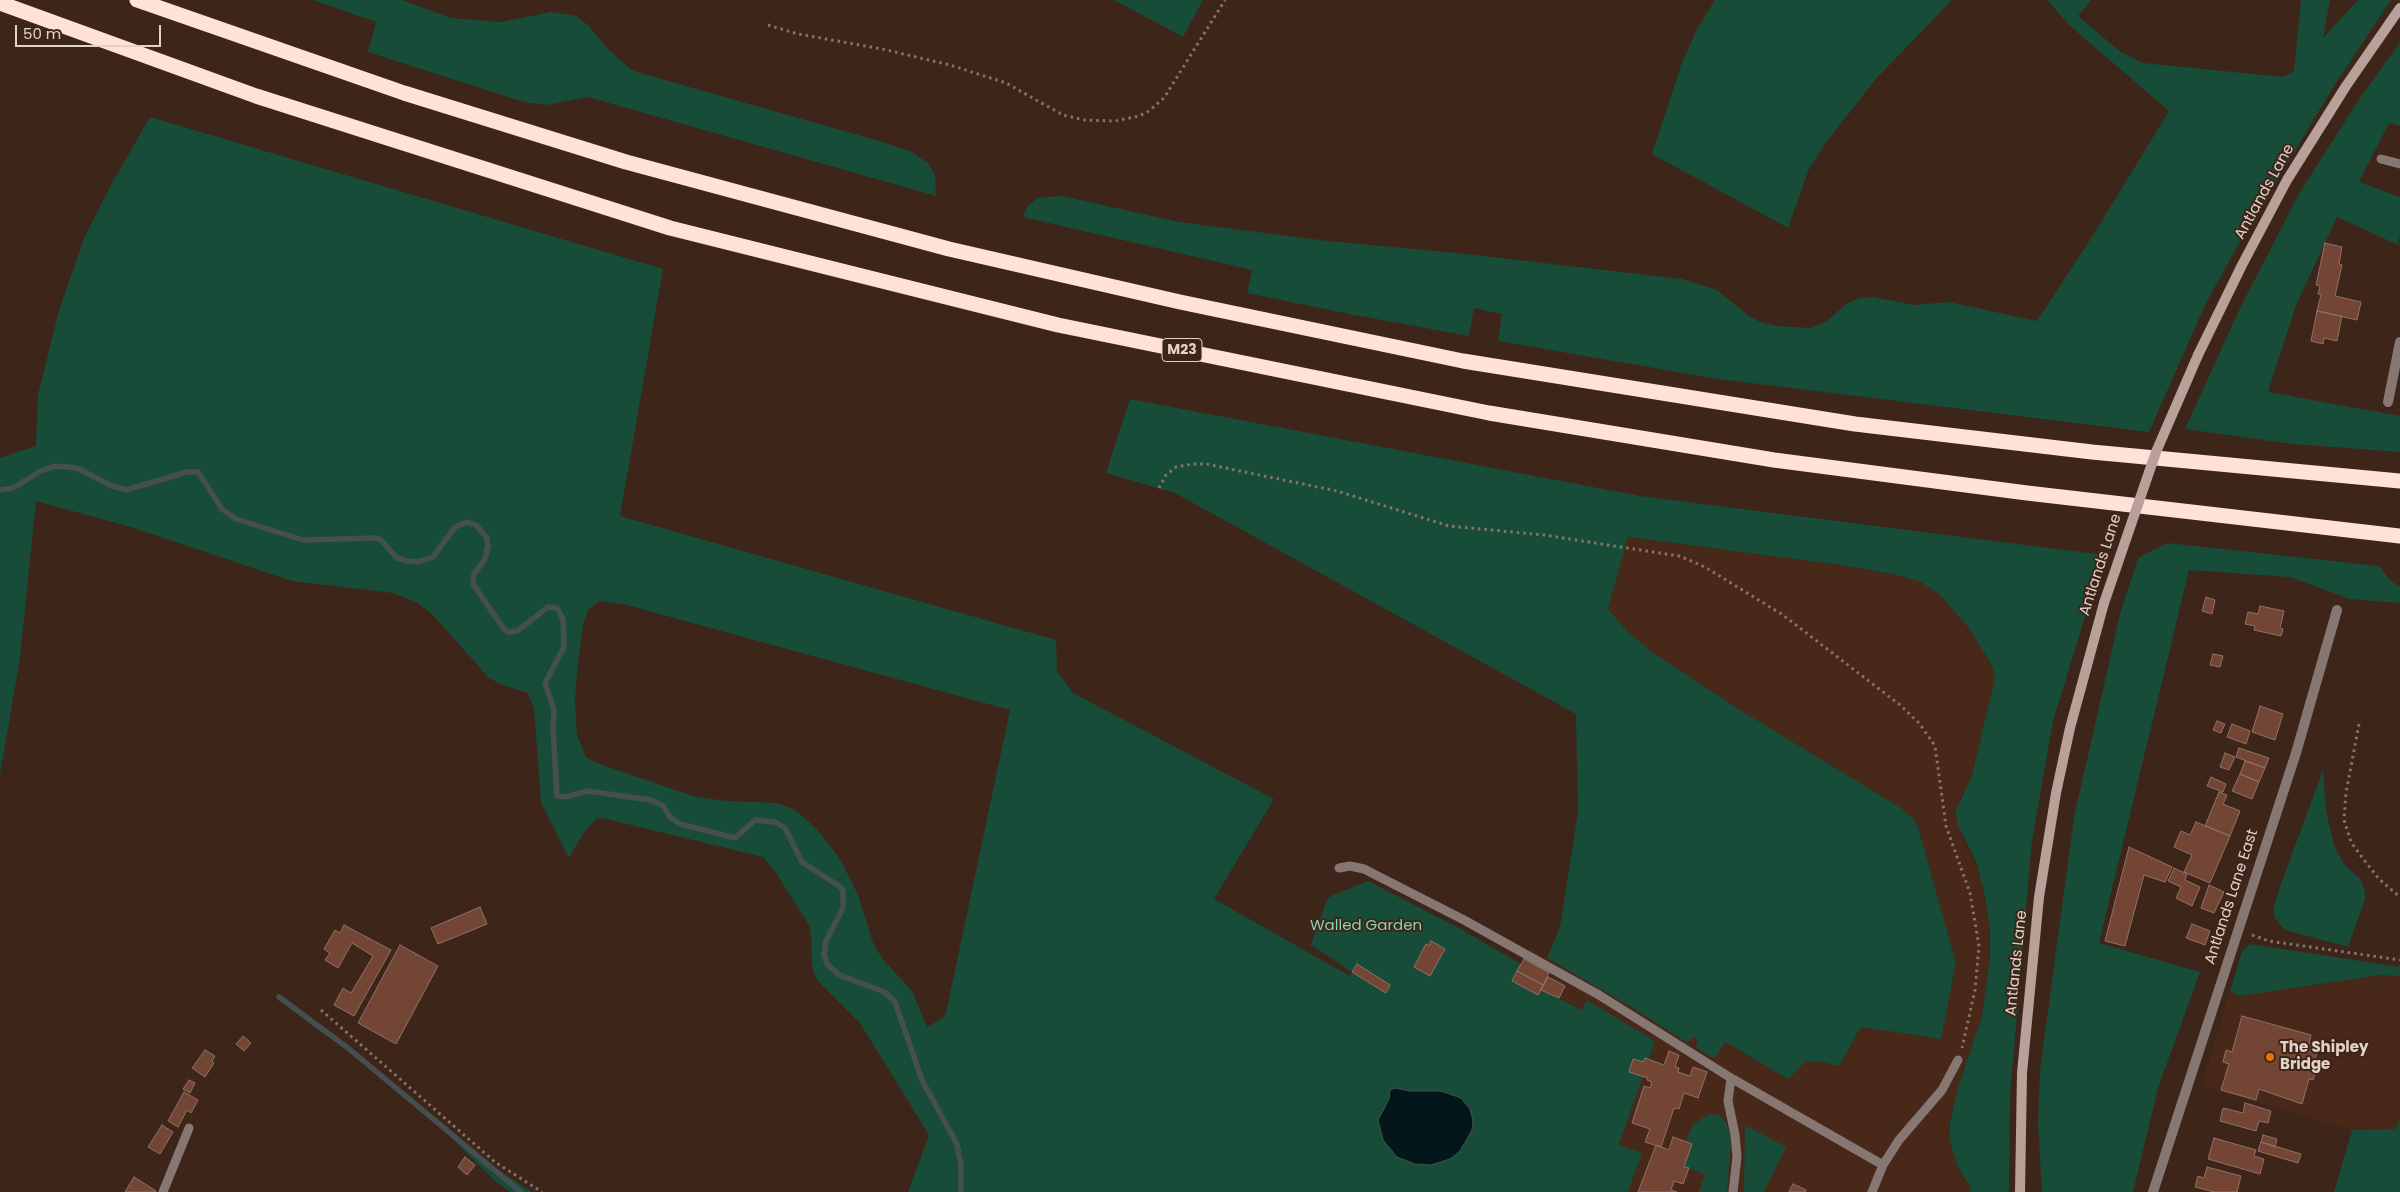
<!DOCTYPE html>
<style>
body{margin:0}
#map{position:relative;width:2400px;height:1192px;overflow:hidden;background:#3e2519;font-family:Poppins,sans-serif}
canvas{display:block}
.scale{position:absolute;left:15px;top:25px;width:146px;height:22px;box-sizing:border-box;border:2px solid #e3d2ca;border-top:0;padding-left:6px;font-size:15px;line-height:18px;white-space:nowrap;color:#e3d2ca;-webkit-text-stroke:4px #3e2519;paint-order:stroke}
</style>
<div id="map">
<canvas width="2400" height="1192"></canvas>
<div class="scale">50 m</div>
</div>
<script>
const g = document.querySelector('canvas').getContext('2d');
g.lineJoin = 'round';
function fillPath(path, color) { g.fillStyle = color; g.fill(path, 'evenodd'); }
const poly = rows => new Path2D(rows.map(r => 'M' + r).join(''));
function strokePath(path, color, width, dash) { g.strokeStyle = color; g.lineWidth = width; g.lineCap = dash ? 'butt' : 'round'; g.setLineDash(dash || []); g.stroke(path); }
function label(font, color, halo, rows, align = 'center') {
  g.font = font + ' Poppins,sans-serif'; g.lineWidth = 4; g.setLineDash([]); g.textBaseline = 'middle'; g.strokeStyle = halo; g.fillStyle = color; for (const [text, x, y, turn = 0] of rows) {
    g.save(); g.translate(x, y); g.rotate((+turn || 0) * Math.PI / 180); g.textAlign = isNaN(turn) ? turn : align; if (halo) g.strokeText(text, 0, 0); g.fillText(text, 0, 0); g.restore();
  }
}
fillPath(poly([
 [1628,537,1848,566,1911,578,1931,587,1950,605,1969,627,1992,665,1995,678,1990,701,1970,781,1960,798,1960,830,1981,878,1990,930,1989,974,1982,1016,1957,1091,1950,1123,1950,1134,1954,1157,1963,1179,1971,1189,1970,1192,1628,1192,1642,1153,1619,1145,1655,1041,1587,1001,1582,1010,1541,989,1543,985,1517,971,1530,948,1638,1011,1687,1043,1692,1038,1696,1038,1698,1040,1696,1048,1710,1056,1715,1058,1724,1042,1788,1079,1806,1061,1817,1061,1839,1066,1861,1027,1941,1039,1956,963,1918,827,1901,808,1737,708,1652,652,1627,631,1608,609],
 [2400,967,2400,1117,2396,1129,2352,1130,2201,1086,2234,979]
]), '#482819');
fillPath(poly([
 [313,0,402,0,451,18,501,22,551,12,576,16,588,25,606,47,628,67,637,72,886,143,912,152,928,163,932,170,935,175,936,196,588,97,546,105,524,102,368,52,376,22],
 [1114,0,1203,0,1183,37],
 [1715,0,1952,0,1874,81,1825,144,1809,169,1788,228,1652,154,1681,65,1697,29],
 [2047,0,2091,0,2078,16,2121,52,2143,63,2283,77,2294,71,2301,0,2330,0,2323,38,2358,0,2391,0,2334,86,2239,243,2205,305,2149,432,1718,379,1498,341,1502,314,1474,308,1469,336,1349,314,1247,293,1252,270,1023,217,1027,207,1037,198,1062,196,1179,222,1328,241,1457,253,1682,279,1717,290,1749,316,1760,322,1777,326,1811,328,1827,321,1846,304,1859,298,1872,297,1915,305,1949,302,2037,321,2095,232,2169,111,2069,25],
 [2400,42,2400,126,2389,123,2359,182,2400,197,2400,234,2398,245,2337,217,2296,305,2268,392,2400,416,2400,452,2292,444,2185,429,2241,306,2300,192,2358,101],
 [150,117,663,269,620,516,1056,640,1057,671,1073,693,1274,799,1214,899,1350,976,1352,972,1311,945,1325,905,1329,897,1368,881,1457,927,1521,964,1512,981,1538,995,1541,990,1582,1010,1587,1000,1655,1041,1619,1145,1642,1153,1628,1192,908,1192,929,1135,860,1023,817,980,812,966,811,935,809,925,776,873,763,857,602,818,596,819,583,834,569,858,541,802,534,709,528,693,500,684,489,678,432,614,416,602,393,593,292,581,134,528,36,501,20,658,0,774,0,458,36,446,38,395,59,310,85,236,112,183],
 [599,601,623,604,1010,710,946,1013,943,1018,927,1027,912,991,882,958,873,943,858,895,840,859,817,829,795,810,777,803,727,801,696,797,599,764,586,757,577,735,575,700,577,670,583,625,588,610],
 [1431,942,1445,949,1430,976,1414,967,1426,945,1429,946],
 [1356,965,1390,985,1386,992,1352,972],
 [1130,399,1640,496,2104,555,2053,721,2032,841,2010,1095,2009,1192,1970,1192,1971,1189,1957,1165,1950,1142,1950,1123,1957,1091,1982,1016,1990,957,1990,929,1984,891,1976,862,1957,823,1956,810,1972,775,1995,678,1992,665,1968,627,1939,594,1921,582,1901,576,1848,566,1628,537,1608,609,1627,631,1652,652,1737,708,1901,808,1914,819,1918,827,1956,963,1941,1039,1861,1027,1839,1066,1817,1061,1806,1061,1788,1079,1725,1042,1715,1058,1710,1056,1696,1048,1698,1040,1696,1038,1692,1038,1687,1043,1638,1011,1547,958,1560,927,1578,812,1576,714,1175,493,1106,473],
 [2167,543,2379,566,2390,580,2400,587,2400,603,2350,599,2290,577,2189,570,2099,943,2200,972,2158,1088,2133,1192,2042,1192,2038,1122,2040,1071,2074,817,2121,610,2138,558],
 [2323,770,2326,810,2334,846,2344,864,2360,879,2365,891,2365,899,2348,947,2285,930,2274,917,2274,907,2280,887],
 [2250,944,2400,967,2400,976,2380,975,2239,996,2230,991,2242,952],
 [415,1102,497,1169,532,1192,510,1192,494,1180],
 [1710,1114,1718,1115,1724,1119,1728,1127,1731,1140,1727,1192,1699,1192,1705,1174,1684,1167,1692,1144,1686,1141,1693,1124],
 [2400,1117,2400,1192,2334,1192,2352,1130,2396,1129],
 [1745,1125,1786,1147,1764,1192,1744,1192]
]), '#174c38');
const water = poly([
 [1395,1088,1410,1091,1441,1091,1461,1098,1470,1109,1473,1121,1472,1130,1460,1151,1450,1159,1431,1165,1415,1164,1397,1157,1383,1140,1378,1120,1389,1099,1390,1090,1395,1088]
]);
fillPath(water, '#03171b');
strokePath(water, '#464f50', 1);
strokePath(poly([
 [0,490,13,488,41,471,55,466,77,468,112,486,126,490,187,472,198,472,222,509,236,519,303,540,377,538,381,540,397,558,407,561,418,562,433,557,455,527,467,522,476,525,487,538,488,546,485,559,474,574,473,584,504,629,508,632,517,631,548,607,557,608,563,619,564,647,545,683,554,710,553,729,557,796,566,797,587,791,651,800,663,806,670,817,680,824,735,838,755,820,775,822,785,828,802,862,839,886,843,890,843,908,826,941,824,955,827,964,839,975,885,992,895,1002,922,1080,957,1144,961,1165,961,1192],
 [279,997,348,1048,521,1192]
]), '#464f50', 5.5);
const building = poly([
 [2325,243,2342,247,2339,264,2342,265,2335,296,2361,302,2357,320,2317,311,2321,295,2318,294,2320,286,2316,285,2325,243],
 [2317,311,2342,316,2337,341,2324,338,2323,344,2311,341,2317,311],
 [2206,597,2215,600,2212,614,2202,611,2206,597],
 [2260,606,2284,611,2280,628,2283,629,2281,636,2254,630,2255,626,2245,624,2248,612,2258,614,2260,606],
 [2213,654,2223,656,2220,667,2210,665,2213,654],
 [2260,706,2283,714,2275,740,2252,732,2260,706],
 [2217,721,2225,724,2221,733,2213,730,2217,721],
 [2232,724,2250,731,2246,744,2227,737,2232,724],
 [2239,748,2269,758,2265,768,2236,757,2239,748],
 [2225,753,2235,757,2229,770,2220,767,2225,753],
 [2245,761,2265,768,2259,782,2240,774,2245,761],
 [2240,774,2259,782,2252,799,2232,791,2240,774],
 [2211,777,2226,784,2223,792,2207,786,2211,777],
 [2219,792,2227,795,2223,804,2240,811,2230,836,2205,826,2219,792],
 [2196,822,2230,836,2210,883,2184,872,2192,855,2174,847,2181,831,2190,835,2196,822],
 [2129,847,2172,867,2165,882,2144,875,2125,946,2105,941,2129,847],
 [2174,868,2187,874,2185,880,2200,887,2192,906,2176,898,2181,887,2168,881,2174,868],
 [2209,885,2224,892,2214,913,2201,908,2209,885],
 [480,907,487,924,438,944,431,928,480,907],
 [2192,924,2210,931,2205,945,2186,938,2192,924],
 [344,925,391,950,354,1016,334,1005,343,988,351,993,373,956,352,943,338,968,325,960,330,953,324,949,335,930,340,933,344,925],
 [1431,941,1445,949,1430,976,1414,967,1426,944,1429,946,1431,941],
 [400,945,438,966,396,1044,358,1023,400,945],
 [1524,959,1549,973,1543,985,1517,971,1524,959],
 [1357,964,1390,985,1386,993,1352,972,1357,964],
 [1517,971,1543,985,1538,995,1512,981,1517,971],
 [1548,977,1565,986,1559,998,1541,990,1548,977],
 [2242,1016,2311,1035,2309,1043,2319,1046,2313,1065,2317,1066,2313,1080,2309,1079,2302,1104,2259,1089,2256,1100,2221,1090,2229,1064,2223,1062,2226,1050,2232,1052,2242,1016],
 [243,1036,251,1043,244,1051,236,1044,243,1036],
 [205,1050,215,1056,212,1061,214,1063,205,1077,192,1068,205,1050],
 [1669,1051,1679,1055,1675,1067,1679,1068,1678,1072,1690,1076,1693,1067,1707,1072,1698,1098,1684,1093,1679,1109,1674,1108,1661,1147,1645,1142,1650,1129,1632,1123,1644,1086,1650,1088,1652,1082,1647,1080,1648,1078,1629,1072,1633,1059,1643,1062,1645,1058,1664,1065,1669,1051],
 [189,1080,195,1083,190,1093,183,1089,189,1080],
 [184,1092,198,1100,191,1113,187,1110,178,1127,168,1121,184,1092],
 [2245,1103,2271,1111,2268,1123,2259,1121,2256,1131,2220,1121,2223,1108,2243,1113,2245,1103],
 [162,1125,173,1132,160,1154,148,1147,162,1125],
 [2263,1135,2277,1139,2275,1147,2261,1142,2263,1135],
 [1673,1137,1692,1144,1684,1167,1689,1168,1683,1184,1674,1181,1671,1190,1677,1192,1638,1192,1656,1145,1669,1150,1673,1137],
 [2214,1138,2256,1150,2254,1156,2264,1159,2260,1174,2208,1159,2214,1138],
 [2261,1142,2301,1154,2298,1163,2258,1151,2261,1142],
 [465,1157,475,1165,467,1175,458,1167,465,1157],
 [2207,1167,2241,1176,2237,1192,2214,1192,2195,1187,2198,1176,2204,1178,2207,1167],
 [134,1177,156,1191,155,1192,125,1192,134,1177],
 [1793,1184,1806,1190,1805,1192,1789,1192,1793,1184]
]);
fillPath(building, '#734535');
strokePath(building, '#917167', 1);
strokePath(poly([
 [768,25,798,34,882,49,950,65,1006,83,1063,115,1084,120,1115,121,1139,116,1149,111,1164,98,1225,0],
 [1159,488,1166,475,1176,467,1192,464,1206,464,1337,491,1449,526,1544,535,1679,556,1705,567,1783,615,1900,705,1919,723,1935,746,1946,826,1970,893,1979,946,1975,990,1962,1048],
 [2359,724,2346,793,2344,820,2351,842,2361,856,2379,879,2400,897],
 [2252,935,2269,941,2400,960],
 [321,1010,495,1162,542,1192]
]), '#887368', 3, [2.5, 4]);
strokePath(poly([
 [2381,159,2400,164],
 [1339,868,1350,866,1364,869,1464,920,1599,995,1731,1078,1728,1101,1735,1135,1737,1157,1733,1192],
 [1731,1078,1883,1165,1899,1140,1942,1090,1958,1060],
 [163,1192,189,1128],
 [1872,1192,1883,1165]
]), '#867773', 9);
strokePath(poly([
 [2388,402,2400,342],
 [2153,1192,2296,753,2337,610]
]), '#867773', 10);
strokePath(poly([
 [2198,355,2242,265,2287,180,2346,86,2400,8],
 [2020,1192,2022,1073,2039,897,2056,793,2070,728,2104,603]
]), '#b9a19a', 10);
strokePath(poly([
 [137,0,404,93,626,162,949,249,1180,302,1463,361,1855,424,2092,452,2400,481],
 [0,3,256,96,670,228,1058,325,1489,413,1774,460,2027,493,2400,536]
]), '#ffe1d9', 15);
strokePath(poly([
 [2104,603,2156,452,2198,355]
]), '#b9a19a', 10);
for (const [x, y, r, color] of [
 [2270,1057,5,"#e8710a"]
]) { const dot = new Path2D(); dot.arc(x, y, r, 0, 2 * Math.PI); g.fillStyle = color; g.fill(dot); strokePath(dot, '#3e2519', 2); }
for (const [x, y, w] of [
 [1182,350,40]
]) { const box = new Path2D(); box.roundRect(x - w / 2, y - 11.5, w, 23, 4); g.fillStyle = '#3e2519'; g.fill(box); strokePath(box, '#e3d2ca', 1); }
label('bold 14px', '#e3d2ca', null, [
 ["M23",1182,350]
]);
label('15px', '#e3d2ca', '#3e2519', [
 ["Antlands Lane",2265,192,-61],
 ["Antlands Lane",2101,565,-72],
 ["Antlands Lane East",2232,897,-72],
 ["Antlands Lane",2017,963,-84]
]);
label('15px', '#81d8b2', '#3e2519', [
 ["Walled Garden",1366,926]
]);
label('bold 15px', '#e3d2ca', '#3e2519', [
 ["The Shipley",2280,1048],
 ["Bridge",2280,1065]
], 'left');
</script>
